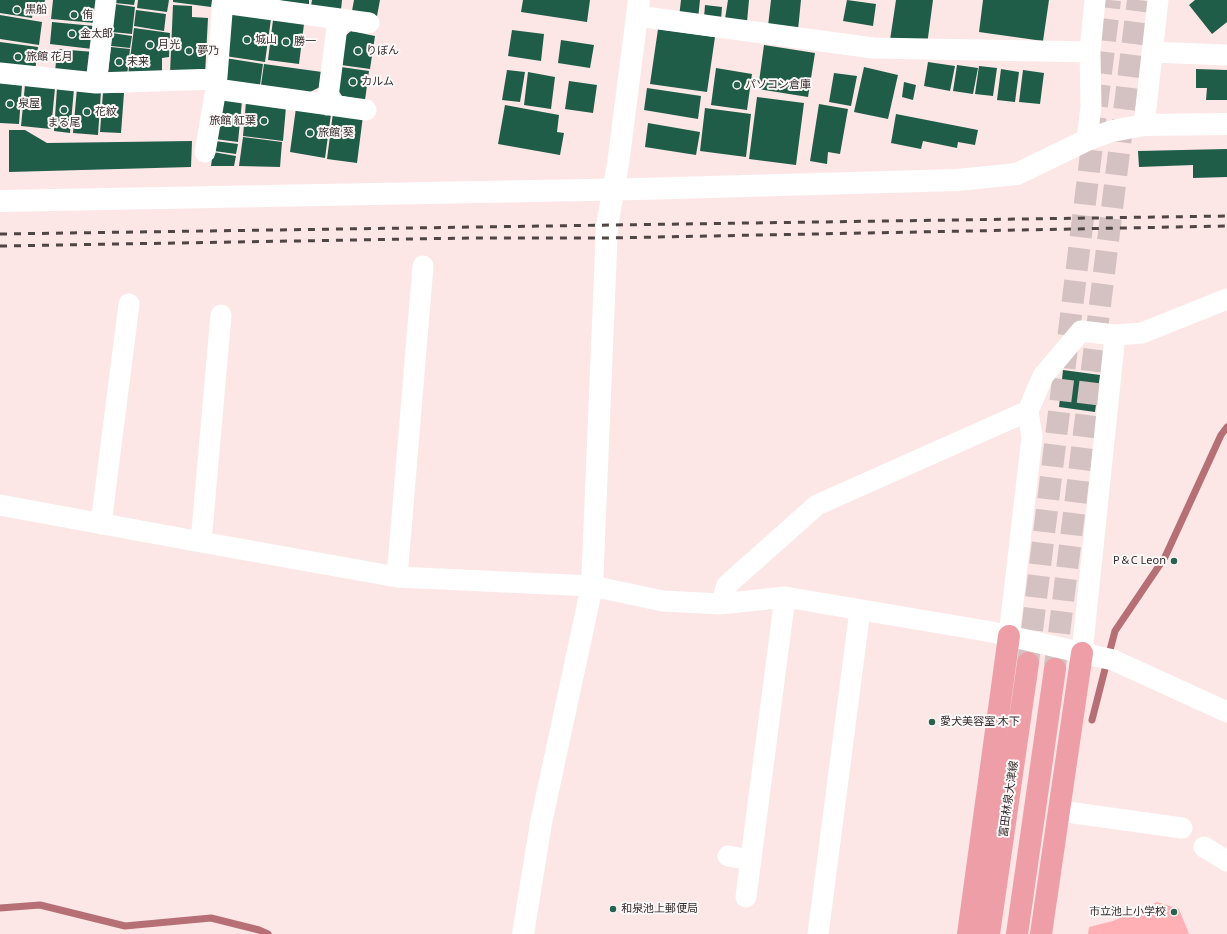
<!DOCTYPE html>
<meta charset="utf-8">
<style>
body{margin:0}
canvas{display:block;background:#fce6e6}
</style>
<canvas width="1227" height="934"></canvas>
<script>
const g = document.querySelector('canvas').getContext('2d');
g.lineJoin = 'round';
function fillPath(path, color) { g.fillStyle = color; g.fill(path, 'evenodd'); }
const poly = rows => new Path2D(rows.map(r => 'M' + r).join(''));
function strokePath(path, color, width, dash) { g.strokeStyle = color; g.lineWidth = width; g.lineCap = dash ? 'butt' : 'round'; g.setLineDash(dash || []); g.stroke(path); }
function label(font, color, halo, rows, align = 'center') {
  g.font = font + ' "Noto Sans","Noto Sans JP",sans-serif'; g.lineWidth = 4; g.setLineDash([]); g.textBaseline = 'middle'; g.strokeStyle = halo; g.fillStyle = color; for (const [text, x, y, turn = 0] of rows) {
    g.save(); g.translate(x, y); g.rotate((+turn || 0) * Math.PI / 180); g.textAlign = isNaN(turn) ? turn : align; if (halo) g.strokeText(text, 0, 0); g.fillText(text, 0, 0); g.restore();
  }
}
fillPath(poly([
 [1157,902,1179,909,1189,934,1088,934,1089,927,1113,921]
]), '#ffb0b4');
strokePath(poly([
 [1110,650,1115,631,1165,557,1221,435,1227,427],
 [1092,720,1105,669],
 [0,908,40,905,125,926,211,918,259,930,268,934]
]), '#b67075', 7);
fillPath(poly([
 [0,0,45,0,44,6,34,5,32,18,0,13],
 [53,0,97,0,95,23,51,19],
 [116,0,135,0,134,5,115,3],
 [138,0,169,0,167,12,137,8],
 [173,0,212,0,211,7,173,2],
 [277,0,309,0,309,6],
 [312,0,342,0,341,10,311,6],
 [354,0,380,0,377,16,352,11],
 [523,0,590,0,587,22,521,12],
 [681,0,700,0,698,19,679,17],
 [728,0,749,0,747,22,725,19],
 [771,0,801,0,798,30,768,26],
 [847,0,876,4,873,26,843,21],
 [896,0,933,0,927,45,890,40],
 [983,0,1049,0,1043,41,979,32],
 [1195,0,1227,0,1227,22,1212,34,1189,5],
 [115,4,135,7,132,34,112,32],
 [173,5,192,6,192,17,208,18,205,75,170,73],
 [705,5,722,7,721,20,704,18],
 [136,10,166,14,164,31,134,26],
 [230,13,271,19,265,62,225,56],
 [0,15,42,22,39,45,0,39],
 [273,20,304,24,299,64,268,60],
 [52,22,94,26,92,49,50,44],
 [134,28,170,33,169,57,162,58,162,74,128,75],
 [658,29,715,37,707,92,650,84],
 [512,30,544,34,541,61,508,56],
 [351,31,375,36,370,69,341,65,345,36],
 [112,33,132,36,130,48,111,46],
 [561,40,594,45,590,68,558,63],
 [0,42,38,47,35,72,0,67],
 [764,45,815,53,808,97,758,89],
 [111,47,130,49,127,76,108,74],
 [57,49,94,52,92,76,55,73],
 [225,58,263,64,260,85,222,80],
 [928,62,955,66,950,91,924,86],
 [264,64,322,72,320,87,308,93,261,85],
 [957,65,978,68,973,94,953,91],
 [979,66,997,68,993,96,975,94],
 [341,67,369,71,365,100,342,96,338,90],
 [864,67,898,75,888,119,854,112],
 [716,68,752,74,747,110,711,105],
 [1001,69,1019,72,1015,102,997,100],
 [1196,69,1227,70,1227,100,1206,100,1207,88,1196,88],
 [507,70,525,72,520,102,502,100],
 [1023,70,1044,73,1040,104,1019,102],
 [528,72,555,77,551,109,524,105],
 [834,73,857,76,851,106,829,102],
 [569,81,597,85,593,113,565,109],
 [904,82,916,85,913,100,902,97],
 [0,83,22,85,19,124,0,123],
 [25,85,55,88,51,129,21,126],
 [57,88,74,89,70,133,54,131],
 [77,88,101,91,98,135,73,133],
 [647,88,701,96,698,119,644,110],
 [103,92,124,93,121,133,100,132],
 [757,97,804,103,796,165,749,159],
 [220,98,242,101,238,142,215,139],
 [246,102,286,107,283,141,243,136],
 [819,104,848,109,840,154,828,152,827,164,810,161],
 [505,105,559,115,557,132,564,133,560,155,498,144],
 [296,108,331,114,325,158,290,152],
 [705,108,751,114,746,157,700,151],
 [333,113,363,116,357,163,327,159],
 [896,114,978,130,975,145,958,142,957,148,923,141,921,149,891,143],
 [648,123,700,132,696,155,645,147],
 [9,130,25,130,47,143,192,141,191,167,9,172],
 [243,137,282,142,280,167,239,166],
 [215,141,238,144,236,154,214,151],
 [1227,149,1227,177,1193,178,1193,165,1139,167,1138,151],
 [213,152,236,156,234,166,211,166],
 [1063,370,1100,375,1095,412,1059,407]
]), '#205d49');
strokePath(poly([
 [1028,663,1110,0],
 [1055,666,1138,0]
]), '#d4c1c1', 22, [22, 11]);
strokePath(poly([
 [223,3,369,23],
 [637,16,873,48,1090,52],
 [1152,52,1227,55],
 [0,73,96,83,216,79],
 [96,83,106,0],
 [216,89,366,110],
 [327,105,338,19],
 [1144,125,1158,0],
 [1087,140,1091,106,1090,52,1095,0],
 [205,152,216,89,223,0],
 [0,505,201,542,397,577,592,586,663,601,721,604,785,597,992,632,1113,660,1227,712],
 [101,524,129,304],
 [201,542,221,315],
 [397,577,423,266],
 [721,604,727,585,817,505,1028,411,1043,376,1081,331,1115,335,1142,333,1227,299],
 [1009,636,1032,437,1028,411],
 [1082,653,1115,335],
 [1060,811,1182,828],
 [1204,847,1227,861],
 [728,856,751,860],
 [746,897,785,597],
 [818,934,860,610]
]), '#fff', 21);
strokePath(poly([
 [0,201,640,189,957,180,1017,174,1087,140,1112,131,1144,125,1227,124],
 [523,934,541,823,592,586,607,226,618,164,639,0]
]), '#fff', 22);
strokePath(poly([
 [968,934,1009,636],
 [989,934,1028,663],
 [1017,934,1055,669],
 [1041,934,1082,653]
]), '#ee9ea7', 22);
strokePath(poly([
 [0,234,1227,216],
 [0,246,470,238,606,238,1227,226]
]), '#4f4545', 3, [7, 7]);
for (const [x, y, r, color] of [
 [17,10,4,"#276450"],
 [74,15,4,"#276450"],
 [72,34,4,"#276450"],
 [247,40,4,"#276450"],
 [286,42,4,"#276450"],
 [150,45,4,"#276450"],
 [189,51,4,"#276450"],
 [358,51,4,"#276450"],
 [18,57,4,"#276450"],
 [119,62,4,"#276450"],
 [353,82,4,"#276450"],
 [737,85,4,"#276450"],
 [10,104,4,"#276450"],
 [64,110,4,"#276450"],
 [87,112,4,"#276450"],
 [264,121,4,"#276450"],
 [310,133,4,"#276450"],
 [1174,561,4,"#276450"],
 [932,722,4,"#276450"],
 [613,909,4,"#276450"],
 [1174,912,4,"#276450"]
]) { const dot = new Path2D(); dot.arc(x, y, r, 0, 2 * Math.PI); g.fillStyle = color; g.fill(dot); strokePath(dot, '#fcf8f8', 1.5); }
label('11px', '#342c2c', '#fcf8f8', [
 ["黒船",25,10],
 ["侑",82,15],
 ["金太郎",80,34],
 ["城山",255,40],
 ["勝一",294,42],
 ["月光",158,45],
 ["夢乃",197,51],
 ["りぼん",366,51],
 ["旅館 花月",26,57],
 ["未来",127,62],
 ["カルム",361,82],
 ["パソコン倉庫",745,85],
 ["泉屋",18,104],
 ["花紋",95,112],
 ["旅館 紅葉",256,121,"right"],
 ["まる尾",64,123,"center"],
 ["旅館 葵",318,133],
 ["P＆C Leon",1166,561,"right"],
 ["愛犬美容室 木下",940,722],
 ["和泉池上郵便局",621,909],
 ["市立池上小学校",1166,912,"right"]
], 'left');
label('11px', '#342c2c', '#fcf8f8', [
 ["富田林泉大津線",1009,799,-82]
]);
</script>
